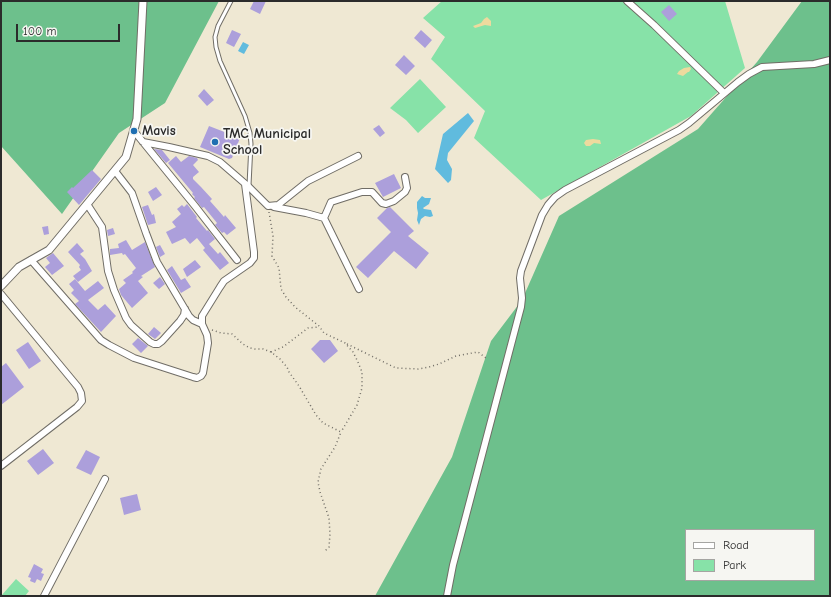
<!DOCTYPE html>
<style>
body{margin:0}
#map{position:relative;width:831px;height:597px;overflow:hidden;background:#efe8d3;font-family:"Comic Neue",sans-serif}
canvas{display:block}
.frame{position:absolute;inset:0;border:2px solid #2b2b2b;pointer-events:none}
.legend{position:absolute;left:685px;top:529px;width:130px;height:52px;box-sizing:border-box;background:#f6f6f2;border:1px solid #a5a5a2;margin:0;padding:5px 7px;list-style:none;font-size:12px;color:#2b2b2b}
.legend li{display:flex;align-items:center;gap:8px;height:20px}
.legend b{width:20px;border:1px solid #a5a5a2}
.scale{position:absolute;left:16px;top:24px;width:104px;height:18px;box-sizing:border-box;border:2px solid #2b2b2b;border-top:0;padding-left:5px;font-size:12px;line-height:14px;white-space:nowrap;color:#2b2b2b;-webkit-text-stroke:3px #f6f6f2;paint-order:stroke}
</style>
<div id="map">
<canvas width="831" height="597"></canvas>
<div class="frame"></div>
<ul class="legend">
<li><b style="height:5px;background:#fff"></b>Road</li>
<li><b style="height:11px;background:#87e2a8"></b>Park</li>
</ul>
<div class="scale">100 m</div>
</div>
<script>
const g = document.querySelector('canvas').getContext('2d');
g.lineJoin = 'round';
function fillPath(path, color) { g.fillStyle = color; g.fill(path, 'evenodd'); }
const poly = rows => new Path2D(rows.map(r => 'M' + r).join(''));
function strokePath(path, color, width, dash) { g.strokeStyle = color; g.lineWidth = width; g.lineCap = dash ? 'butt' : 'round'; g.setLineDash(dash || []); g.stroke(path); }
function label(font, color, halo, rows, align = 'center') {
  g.font = font + ' "Comic Neue",sans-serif'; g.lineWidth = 3.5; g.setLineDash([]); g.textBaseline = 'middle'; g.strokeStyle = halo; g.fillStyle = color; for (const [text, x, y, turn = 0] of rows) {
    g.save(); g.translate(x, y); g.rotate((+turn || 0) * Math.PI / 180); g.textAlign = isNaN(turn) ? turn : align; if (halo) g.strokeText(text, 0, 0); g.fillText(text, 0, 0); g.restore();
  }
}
fillPath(poly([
 [442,1,725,1,745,68,691,116,541,200,474,138,485,111,431,59,445,37,423,18],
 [420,79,446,107,418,133,406,120,390,108],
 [16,579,29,591,25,596,1,596]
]), '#87e2a8');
fillPath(poly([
 [1,1,219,1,165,103,119,133,62,214,1,146],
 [802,1,830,1,830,596,375,596,452,457,491,341,522,300,559,216,698,129,757,62],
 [686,530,814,530,814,580,686,580]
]), '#6dc08c');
fillPath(poly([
 [487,17,491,21,491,26,485,25,475,28,473,26,481,23,484,19],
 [690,67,691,69,689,72,688,72,683,76,677,74,679,71,684,68],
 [593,139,600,140,601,144,594,143,590,146,586,146,584,143,586,140]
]), '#eeda9e');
fillPath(poly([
 [243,42,249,45,244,54,238,51],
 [468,113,474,121,448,153,447,160,452,169,451,180,448,183,435,169,443,134],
 [422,196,425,198,431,198,429,204,423,208,424,209,431,210,433,216,430,217,425,216,421,219,419,225,417,220,418,213,417,208,417,202]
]), '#60bbde');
fillPath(poly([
 [254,1,266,1,260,14,250,9],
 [669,5,677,14,669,21,661,12],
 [232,30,241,34,234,47,226,43],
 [421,30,432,40,425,48,414,38],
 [404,55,415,66,406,75,395,65],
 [204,89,214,100,207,106,198,96],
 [379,125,385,133,380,137,373,129],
 [209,126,240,138,232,158,229,159,200,147],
 [154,149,162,150,170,160,166,163],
 [176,156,181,162,189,156,197,158,198,160,193,165,199,172,193,177,193,179,201,187,212,199,210,201,218,210,224,217,225,215,236,228,227,235,224,232,222,233,215,225,217,223,204,207,202,208,194,198,195,197,192,194,193,193,168,163],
 [92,170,101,179,79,205,67,192,72,187,73,188],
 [394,174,401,188,383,197,375,183],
 [156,187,162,195,153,201,148,192],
 [187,204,197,217,196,218,207,231,208,230,215,239,209,244,218,254,220,252,229,263,220,270,203,250,205,248,197,238,190,244,185,238,172,244,166,232,176,227,172,222,181,214,177,209,182,205,184,207],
 [148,205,152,215,154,214,156,223,148,225,142,207],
 [390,207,414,231,408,236,429,253,416,269,394,251,368,278,356,267,391,232,377,218,387,208],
 [48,226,49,234,44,235,42,227],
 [113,228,115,234,108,236,107,230],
 [126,240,132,250,145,242,155,267,141,276,143,277,138,281,148,293,132,308,121,295,119,289,126,283,123,280,133,273,132,272,136,268,125,254,123,255,122,253,110,255,110,249,119,248,118,244],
 [77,243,84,251,80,254,85,259,92,271,78,282,73,276,81,270,79,267,80,265,68,252],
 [160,245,165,254,160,257,156,247],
 [53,253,64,266,52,275,45,267,50,263,46,258],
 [195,260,201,267,187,277,183,269],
 [172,266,181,280,185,278,191,287,181,293,167,270],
 [160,277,165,284,159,289,153,283],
 [75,279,85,291,98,281,104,288,88,300,98,310,105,304,116,316,101,332,75,304,79,301,71,293,74,290,69,284],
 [154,327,161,333,155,339,148,334],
 [138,338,148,346,141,353,132,344],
 [320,340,330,340,338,351,324,363,311,349],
 [28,342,41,361,29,369,16,350],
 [6,363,24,387,1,405,1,367],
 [43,449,54,463,38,475,27,461],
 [86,450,100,457,91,475,76,468],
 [137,494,141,510,124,515,120,498],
 [34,564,43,569,41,573,44,574,41,581,37,579,35,583,30,581,31,578,28,577]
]), '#ac9fdb');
const service = poly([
 [231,1,218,26,215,37,216,47,220,61,245,116,250,133,251,144,249,185]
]);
const minor = poly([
 [627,1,654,25,724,93],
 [134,131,195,206,237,260],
 [143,142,169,147,208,156,220,162,249,187,268,206,278,205,308,181,358,156],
 [115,171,132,193,146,233,157,262,189,316,193,320,202,324],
 [87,204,102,227,108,271,114,290,126,318,131,325,150,342,154,344,158,344,162,341,180,321,184,315,185,309],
 [274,207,306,213,324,218,359,289],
 [324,218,331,202,362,192,372,192,382,203,386,204,394,201,405,192,407,188,405,177],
 [31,260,101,340,109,345,134,358,193,377,197,378,201,376,203,373,208,343,207,335,202,324,202,316,220,287,224,281,250,263,254,258,254,252,245,184],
 [1,294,78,387,81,393,82,401,77,407,1,466],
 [44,596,105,479],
 [447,596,453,565,521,307,522,298,520,278,521,271,542,215,548,205,555,197,565,190,679,130,689,123,738,82,749,74,762,67,814,64,830,60]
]);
const tertiary = poly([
 [1,286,19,267,49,250,126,157,137,119,143,1]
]);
strokePath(service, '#706d66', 5);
strokePath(minor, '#706d66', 8);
strokePath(tertiary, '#706d66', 9);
strokePath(poly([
 [269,212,273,236,272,256,279,268,281,289,286,297,295,307,319,326,324,333,345,343,353,352,357,360,362,372,362,388,357,405,341,432],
 [212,330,221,333,232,334,243,344,250,348,255,349,263,349,271,352,280,359,287,367,289,372,299,386,316,415,323,423,341,432,335,447,321,469,318,482,320,492,329,518,330,534,329,547,324,552],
 [347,344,396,368,418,369,429,367,439,364,456,356,478,352,486,358],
 [271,352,283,347,308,328,318,327]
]), '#706d66', 1.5, [1, 3]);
strokePath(service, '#fff', 3);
strokePath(minor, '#fff', 6);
strokePath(tertiary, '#fff', 7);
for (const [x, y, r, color] of [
 [134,131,4,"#1f6fb2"],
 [215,142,4,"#1f6fb2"]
]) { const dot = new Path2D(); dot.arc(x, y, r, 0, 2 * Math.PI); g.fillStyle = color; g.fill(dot); strokePath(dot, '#f6f6f2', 1.5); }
label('bold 14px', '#2b2b2b', '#f6f6f2', [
 ["Mavis",142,131],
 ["TMC Municipal",223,134],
 ["School",223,150]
], 'left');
</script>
